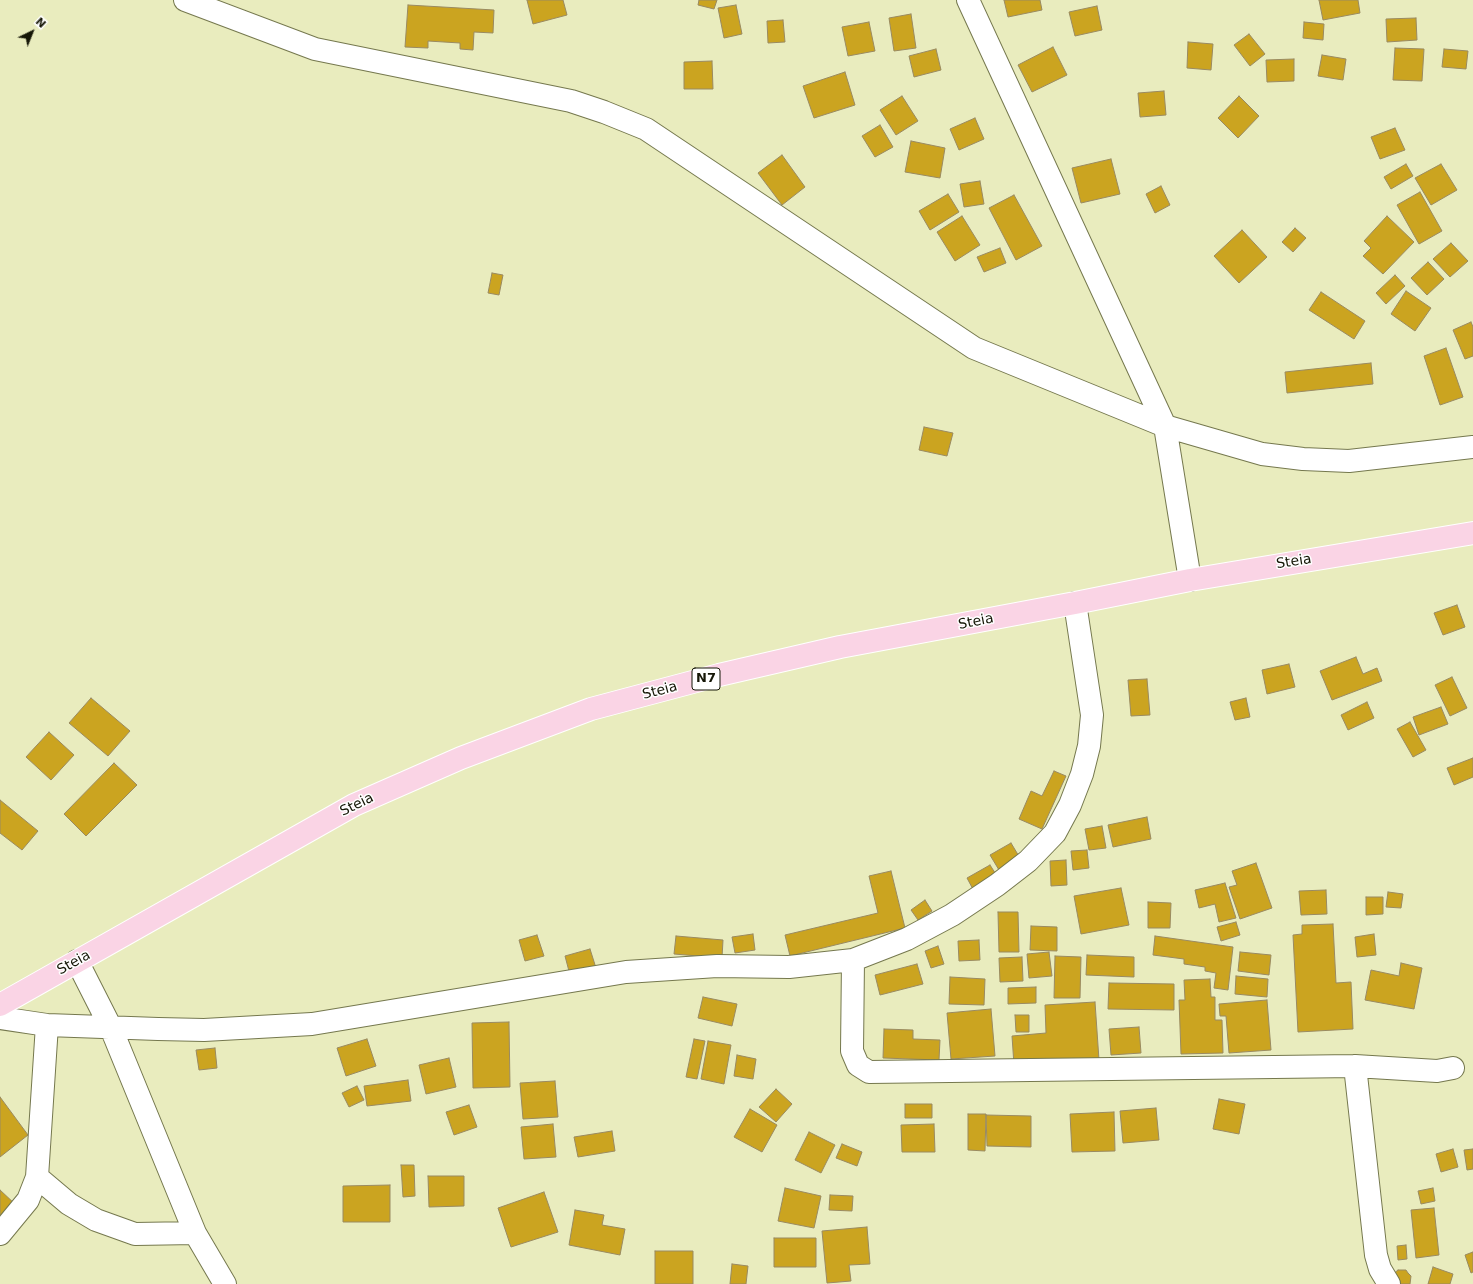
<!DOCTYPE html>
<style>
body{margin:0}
#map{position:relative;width:1473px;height:1284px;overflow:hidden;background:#e9ecbe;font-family:"DejaVu Sans",sans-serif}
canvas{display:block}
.north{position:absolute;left:12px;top:12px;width:40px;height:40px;-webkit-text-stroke:3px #fff;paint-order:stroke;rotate:43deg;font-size:11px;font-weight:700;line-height:16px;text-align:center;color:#151606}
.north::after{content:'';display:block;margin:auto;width:14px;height:18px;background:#151606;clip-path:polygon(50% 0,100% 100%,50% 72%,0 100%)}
</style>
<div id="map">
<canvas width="1473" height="1284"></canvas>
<div class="north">N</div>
</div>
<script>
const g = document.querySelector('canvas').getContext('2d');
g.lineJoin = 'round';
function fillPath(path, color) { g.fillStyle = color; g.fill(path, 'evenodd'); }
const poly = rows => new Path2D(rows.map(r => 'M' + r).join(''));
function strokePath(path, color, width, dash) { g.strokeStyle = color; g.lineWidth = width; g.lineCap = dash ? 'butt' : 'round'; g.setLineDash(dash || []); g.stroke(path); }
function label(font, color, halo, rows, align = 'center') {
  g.font = font + ' "DejaVu Sans",sans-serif'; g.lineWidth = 3; g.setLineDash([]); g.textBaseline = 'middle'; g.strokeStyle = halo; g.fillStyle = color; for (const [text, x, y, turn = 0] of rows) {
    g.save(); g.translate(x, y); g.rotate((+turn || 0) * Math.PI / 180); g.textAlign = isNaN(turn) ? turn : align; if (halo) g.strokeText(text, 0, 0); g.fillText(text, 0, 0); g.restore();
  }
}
const building = poly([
 [527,0,563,0,567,15,533,24,527,0],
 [699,0,717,0,714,9,698,5,699,0],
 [1004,0,1040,0,1042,10,1008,17,1004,0],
 [1319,0,1358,0,1360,13,1323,20,1319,0],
 [408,5,494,10,493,33,474,32,473,50,460,49,460,43,428,41,428,48,405,47,408,5],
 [736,5,742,34,724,38,718,8,736,5],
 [1097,6,1102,30,1075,36,1069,12,1097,6],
 [911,14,916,48,894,51,889,18,911,14],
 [1416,18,1417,40,1387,42,1386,19,1416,18],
 [783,20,785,42,768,43,767,21,783,20],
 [869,22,875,51,848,56,842,27,869,22],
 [1304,22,1324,24,1323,40,1303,38,1304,22],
 [1249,34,1265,54,1250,66,1234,45,1249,34],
 [1188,42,1213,44,1211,70,1187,68,1188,42],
 [1053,47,1067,75,1032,92,1018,65,1053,47],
 [1395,48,1424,49,1422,81,1393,80,1395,48],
 [936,49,941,70,914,77,909,56,936,49],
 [1444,49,1468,51,1466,69,1442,67,1444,49],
 [1322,55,1346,59,1343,80,1318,76,1322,55],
 [1294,59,1294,81,1267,82,1266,60,1294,59],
 [712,61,713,89,684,89,684,62,712,61],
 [845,72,855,105,814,118,803,86,845,72],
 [1164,91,1166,115,1140,117,1138,93,1164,91],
 [902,96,918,121,896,135,880,110,902,96],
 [1239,96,1259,116,1238,138,1218,118,1239,96],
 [975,118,984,139,959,150,950,129,975,118],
 [880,125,893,147,875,157,862,136,880,125],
 [1395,128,1405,150,1380,159,1371,137,1395,128],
 [911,141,945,148,940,178,905,172,911,141],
 [782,155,805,187,782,205,758,173,782,155],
 [1111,159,1120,194,1081,203,1072,168,1111,159],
 [1406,164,1413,176,1391,189,1384,177,1406,164],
 [1441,164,1457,190,1431,205,1415,178,1441,164],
 [980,181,984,204,964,207,960,184,980,181],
 [1161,186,1170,205,1155,213,1146,194,1161,186],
 [1420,192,1442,231,1419,244,1397,205,1420,192],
 [948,194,959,212,930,230,919,211,948,194],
 [1014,195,1042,246,1016,260,989,208,1014,195],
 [962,216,980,245,955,261,937,232,962,216],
 [1387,216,1414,242,1383,274,1363,256,1371,248,1364,241,1387,216],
 [1295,228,1306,238,1293,252,1282,242,1295,228],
 [1242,230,1267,257,1239,283,1214,256,1242,230],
 [1451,243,1468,261,1450,277,1433,259,1451,243],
 [1000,248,1006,263,984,272,977,257,1000,248],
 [1428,262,1444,279,1427,295,1411,278,1428,262],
 [492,273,503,275,499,295,488,293,492,273],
 [1395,275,1405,286,1386,304,1376,293,1395,275],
 [1406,291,1431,308,1415,331,1391,314,1406,291],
 [1321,292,1365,321,1354,339,1309,310,1321,292],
 [1471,322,1473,327,1473,356,1465,359,1453,330,1471,322],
 [1446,348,1463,397,1440,405,1424,356,1446,348],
 [1371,363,1373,384,1287,393,1285,372,1371,363],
 [924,427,953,433,947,456,919,450,924,427],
 [1457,605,1465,627,1443,635,1434,613,1457,605],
 [1356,657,1363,674,1377,668,1382,681,1332,700,1320,671,1356,657],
 [1289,664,1295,687,1267,694,1262,670,1289,664],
 [1452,677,1467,708,1450,716,1435,685,1452,677],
 [1147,679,1150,715,1131,716,1128,680,1147,679],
 [91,698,130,731,108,756,69,723,91,698],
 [1246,698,1250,717,1235,720,1230,702,1246,698],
 [1367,702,1374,718,1348,730,1341,715,1367,702],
 [1441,707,1448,724,1419,735,1413,717,1441,707],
 [1410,722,1426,750,1413,757,1397,729,1410,722],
 [49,732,74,755,51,780,26,757,49,732],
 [1473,758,1473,777,1454,785,1447,768,1473,758],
 [114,763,137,785,86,836,64,814,114,763],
 [1054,771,1066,776,1042,829,1019,819,1031,791,1042,796,1054,771],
 [0,800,38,831,22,850,0,833,0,800],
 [1147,817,1151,839,1113,847,1108,825,1147,817],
 [1102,826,1106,848,1089,850,1085,829,1102,826],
 [1011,843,1023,863,1002,875,990,855,1011,843],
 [1087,850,1089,868,1073,870,1071,851,1087,850],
 [1066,860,1067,885,1051,886,1050,861,1066,860],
 [1256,863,1272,908,1240,919,1229,887,1237,885,1232,871,1256,863],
 [990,865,999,879,975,893,967,878,990,865],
 [891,871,905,928,790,956,785,935,878,913,869,876,891,871],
 [1225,883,1236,918,1219,922,1215,904,1199,908,1195,890,1225,883],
 [1121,888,1129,925,1081,934,1074,896,1121,888],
 [1326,890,1327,914,1301,915,1299,891,1326,890],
 [1388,892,1403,894,1401,908,1386,907,1388,892],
 [1366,897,1383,897,1383,914,1366,915,1366,897],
 [925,900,932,911,918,920,911,910,925,900],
 [1148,902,1171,903,1170,928,1148,928,1148,902],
 [998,912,1018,912,1019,952,999,952,998,912],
 [1236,922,1240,935,1221,941,1217,927,1236,922],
 [1333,924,1336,983,1351,982,1353,1029,1298,1032,1293,935,1302,934,1302,925,1333,924],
 [1031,926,1057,927,1057,951,1030,950,1031,926],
 [753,934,755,950,735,953,732,937,753,934],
 [1374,934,1376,955,1357,957,1355,937,1374,934],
 [537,935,544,956,525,961,519,940,537,935],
 [676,936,723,940,722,958,674,954,676,936],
 [1155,936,1233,947,1228,990,1214,988,1216,973,1205,971,1205,967,1184,964,1184,959,1153,955,1155,936],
 [979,940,980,960,959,961,958,941,979,940],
 [938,946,944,964,931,968,925,951,938,946],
 [590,949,596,968,570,975,565,956,590,949],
 [1049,952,1052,976,1029,978,1027,954,1049,952],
 [1240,952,1271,955,1269,975,1238,971,1240,952],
 [1087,955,1134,957,1134,977,1086,975,1087,955],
 [1055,956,1081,957,1080,998,1054,998,1055,956],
 [1022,957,1023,981,1000,982,999,958,1022,957],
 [1401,963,1422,968,1414,1009,1365,1000,1371,970,1399,976,1401,963],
 [917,964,923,984,880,995,875,975,917,964],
 [1236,976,1268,979,1267,997,1235,994,1236,976],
 [950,977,985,979,984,1005,949,1004,950,977],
 [1210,979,1211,997,1215,997,1215,1020,1222,1020,1223,1053,1181,1054,1179,1000,1185,1000,1184,980,1210,979],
 [1109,983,1174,984,1174,1010,1108,1009,1109,983],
 [1036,987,1036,1003,1008,1004,1008,988,1036,987],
 [703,997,737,1004,732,1026,698,1018,703,997],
 [1267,1000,1271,1050,1229,1053,1226,1016,1220,1016,1219,1004,1267,1000],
 [1095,1002,1099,1060,1014,1065,1012,1036,1046,1033,1045,1005,1095,1002],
 [991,1009,995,1056,951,1059,947,1013,991,1009],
 [1015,1015,1029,1015,1029,1032,1016,1032,1015,1015],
 [509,1022,510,1087,473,1088,472,1023,509,1022],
 [1139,1027,1141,1053,1111,1055,1109,1029,1139,1027],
 [884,1029,913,1030,913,1039,940,1040,939,1060,883,1058,884,1029],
 [367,1039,376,1066,346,1076,337,1048,367,1039],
 [694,1039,705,1041,697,1079,686,1077,694,1039],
 [708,1041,731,1045,724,1084,701,1079,708,1041],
 [215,1048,217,1068,199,1070,196,1050,215,1048],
 [737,1055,756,1059,753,1079,734,1076,737,1055],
 [449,1058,456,1087,426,1094,419,1065,449,1058],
 [408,1080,411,1101,367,1106,364,1086,408,1080],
 [555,1081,558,1117,523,1119,520,1083,555,1081],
 [357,1086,364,1100,349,1107,342,1093,357,1086],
 [776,1089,792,1104,776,1122,759,1107,776,1089],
 [0,1097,28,1135,0,1157,0,1097],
 [1219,1099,1245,1104,1239,1134,1213,1129,1219,1099],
 [905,1104,932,1104,932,1118,905,1118,905,1104],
 [469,1105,477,1127,454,1135,446,1112,469,1105],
 [1156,1108,1159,1140,1123,1143,1120,1111,1156,1108],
 [750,1109,777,1125,762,1152,734,1137,750,1109],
 [1114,1112,1115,1151,1072,1152,1070,1114,1114,1112],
 [968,1114,986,1114,985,1151,968,1150,968,1114],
 [986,1115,1031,1116,1031,1147,987,1146,986,1115],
 [553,1124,556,1157,524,1159,521,1127,553,1124],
 [934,1124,935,1152,902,1152,901,1125,934,1124],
 [612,1131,615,1151,578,1157,574,1137,612,1131],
 [809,1132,835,1145,821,1173,795,1160,809,1132],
 [842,1144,862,1152,857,1166,836,1158,842,1144],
 [1453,1149,1458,1167,1441,1172,1436,1154,1453,1149],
 [1473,1149,1473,1169,1467,1170,1464,1150,1473,1149],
 [401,1165,414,1165,415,1196,403,1197,401,1165],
 [428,1176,464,1176,464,1206,429,1207,428,1176],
 [390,1185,390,1222,343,1222,343,1186,390,1185],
 [785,1188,821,1196,814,1228,778,1221,785,1188],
 [1433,1188,1435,1201,1421,1204,1418,1191,1433,1188],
 [0,1190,16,1205,0,1223,0,1190],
 [544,1192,558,1232,511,1247,498,1208,544,1192],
 [830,1195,853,1196,852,1211,829,1210,830,1195],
 [1434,1208,1439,1255,1416,1258,1411,1210,1434,1208],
 [575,1210,604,1215,602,1225,625,1229,620,1255,569,1245,575,1210],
 [867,1227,870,1264,849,1265,851,1281,827,1283,822,1231,867,1227],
 [774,1238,816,1238,816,1267,774,1267,774,1238],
 [1406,1245,1407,1259,1398,1260,1397,1246,1406,1245],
 [655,1251,693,1251,693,1284,655,1284,655,1251],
 [1473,1252,1473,1272,1471,1273,1465,1255,1473,1252],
 [732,1264,748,1266,746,1284,730,1284,732,1264],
 [1433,1267,1453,1274,1450,1284,1428,1284,1433,1267],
 [1398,1270,1406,1270,1408,1273,1411,1276,1410,1284,1393,1284,1392,1275,1398,1270]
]);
fillPath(building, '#cba420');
strokePath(building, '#998a61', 1);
const minor = poly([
 [185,0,315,49,571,101,604,112,646,129,974,348,1165,426,1262,454,1303,459,1349,461,1473,447],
 [968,0,1165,426,1190,580],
 [853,960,852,1051,858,1065,869,1072,1355,1066,1437,1071,1453,1068],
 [77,961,111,1028,195,1233,225,1284],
 [0,1018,47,1025,158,1029,204,1030,312,1024,626,972,717,966,789,967,853,960,907,939,952,915,997,885,1028,861,1055,833,1070,805,1082,774,1089,746,1092,715,1075,603],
 [1355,1066,1376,1255,1380,1269,1389,1284],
 [37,1177,69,1204,96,1220,135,1234,195,1233],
 [0,1234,28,1200,37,1177,47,1025]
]);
const major = poly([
 [0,1005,354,805,461,758,591,709,719,675,840,647,1075,603,1190,580,1473,533]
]);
strokePath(minor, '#75784e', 24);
strokePath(major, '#fff', 24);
strokePath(minor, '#fff', 22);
strokePath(major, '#fad4e5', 22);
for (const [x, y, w] of [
 [706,679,28]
]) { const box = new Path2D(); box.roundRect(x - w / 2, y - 11, w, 22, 3); g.fillStyle = '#fff'; g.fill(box); strokePath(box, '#151606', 1); }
label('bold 13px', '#151606', null, [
 ["N7",706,679]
]);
label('14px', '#151606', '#fff', [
 ["Steia",1294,562,-9],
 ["Steia",976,622,-11],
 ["Steia",660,691,-15],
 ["Steia",357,805,-26],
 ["Steia",74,963,-29]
]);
</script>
